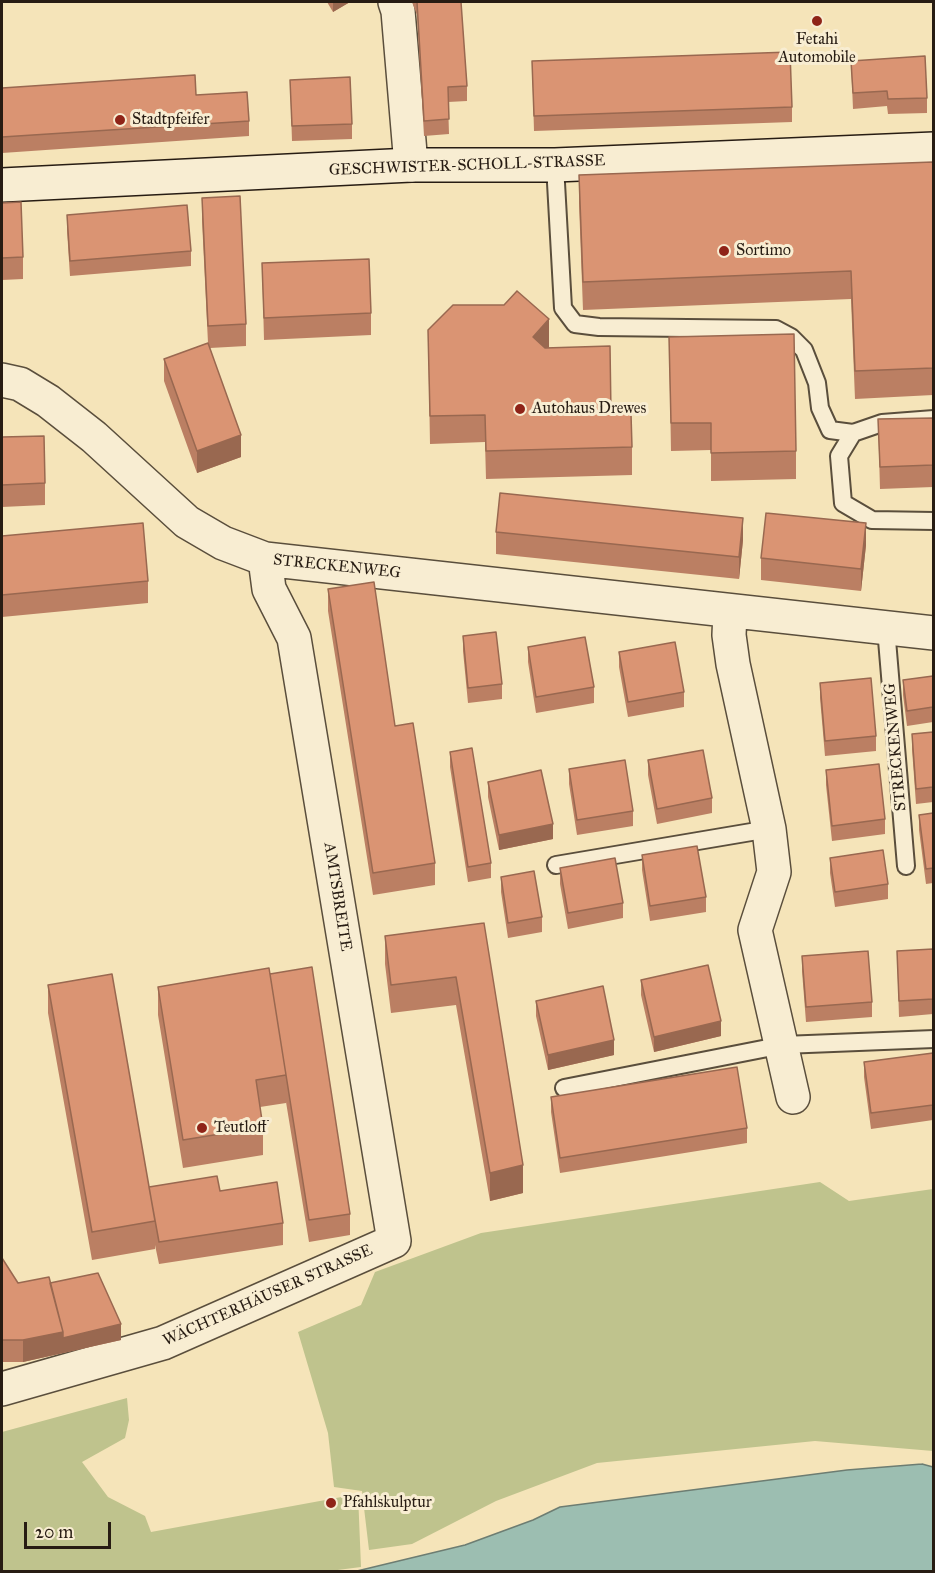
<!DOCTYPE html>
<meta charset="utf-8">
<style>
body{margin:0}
#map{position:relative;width:935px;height:1573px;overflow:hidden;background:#f5e4b9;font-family:"IM FELL Great Primer",serif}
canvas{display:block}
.frame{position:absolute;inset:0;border:3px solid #271c13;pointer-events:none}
.scale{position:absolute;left:24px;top:1522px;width:87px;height:27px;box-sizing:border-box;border:3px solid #271c13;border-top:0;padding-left:8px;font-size:18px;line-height:21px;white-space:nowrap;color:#271c13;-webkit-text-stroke:4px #f8edd2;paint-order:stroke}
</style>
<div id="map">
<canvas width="935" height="1573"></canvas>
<div class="frame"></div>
<div class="scale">20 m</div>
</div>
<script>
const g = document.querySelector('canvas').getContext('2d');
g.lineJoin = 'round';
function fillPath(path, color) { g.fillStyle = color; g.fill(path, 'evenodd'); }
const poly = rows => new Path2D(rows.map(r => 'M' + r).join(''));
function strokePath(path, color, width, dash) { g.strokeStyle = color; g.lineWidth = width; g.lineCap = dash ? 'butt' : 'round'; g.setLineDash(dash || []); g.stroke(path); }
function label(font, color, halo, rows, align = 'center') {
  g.font = font + ' "IM FELL Great Primer",serif'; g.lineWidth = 6; g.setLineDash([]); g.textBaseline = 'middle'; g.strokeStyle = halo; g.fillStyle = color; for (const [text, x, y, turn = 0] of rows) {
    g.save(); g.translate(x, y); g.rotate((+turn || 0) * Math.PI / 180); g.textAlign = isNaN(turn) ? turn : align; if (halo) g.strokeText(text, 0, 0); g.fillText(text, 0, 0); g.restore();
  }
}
fillPath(poly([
 [820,1182,849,1201,933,1189,933,1451,815,1441,597,1463,496,1501,412,1544,369,1550,362,1491,334,1487,328,1433,298,1332,361,1305,375,1272,481,1233],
 [127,1398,129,1420,125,1438,82,1462,108,1497,145,1516,151,1532,358,1494,361,1567,322,1572,2,1571,2,1432]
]), '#bfc38d');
const water = poly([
 [922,1464,933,1467,933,1571,357,1571,465,1545,533,1520,560,1507,847,1470,922,1464]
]);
fillPath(water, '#9cbeb1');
strokePath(water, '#6d7d72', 1.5);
const lane = poly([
 [555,165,563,308,575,324,599,327,776,329,791,337,804,350,817,383,820,408,830,430,853,433],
 [934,419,882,423,853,433,839,456,843,503,872,520,934,521],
 [886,628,906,866],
 [556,865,769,829],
 [564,1088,783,1045,934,1039]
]);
const street = poly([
 [395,2,398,11,411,165],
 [2,380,20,384,48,401,94,437,187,522,223,543,265,559,934,633],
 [730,612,729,635,733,664,769,829,774,872,755,930,793,1097],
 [2,1389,163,1343,394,1241,294,638,269,589,265,559]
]);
const secondary = poly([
 [2,185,411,165,555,165,934,149]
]);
strokePath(lane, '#5a4e3c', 20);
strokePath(street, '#5a4e3c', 36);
strokePath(secondary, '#271c13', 36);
strokePath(lane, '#f8edd2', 16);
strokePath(street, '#f8edd2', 33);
strokePath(secondary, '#f8edd2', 33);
fillPath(poly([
 [327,2,350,2,333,12],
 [412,2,461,2,467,86,467,101,448,102,449,134,424,136,417,15],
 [532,61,792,107,792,122,534,131],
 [851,61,927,98,927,113,888,114,887,106,853,109],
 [290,80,352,124,352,139,292,141],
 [2,88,196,95,249,121,249,136,2,153],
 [933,162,933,395,855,399,851,299,583,310,579,203,579,175],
 [202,198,246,324,246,346,210,348,241,457,197,473,164,381,164,359,208,343,202,220],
 [2,203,23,257,23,279,2,280],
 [67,215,191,251,191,266,70,276,67,230],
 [262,263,371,313,371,335,264,340],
 [428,330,549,347,548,348,611,414,632,447,632,475,486,479,485,442,430,444],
 [669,337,796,451,796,479,711,481,711,450,671,451],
 [933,418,933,487,880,489,878,419],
 [2,437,45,483,45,505,2,507],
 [496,532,743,540,739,579,496,554],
 [2,536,148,581,148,603,2,617],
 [866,545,861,591,761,580,761,558],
 [328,589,395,726,435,863,435,885,373,895,328,611],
 [463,636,502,684,502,699,468,703,463,651],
 [528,647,594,687,594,703,536,713,528,662],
 [619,652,684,692,684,707,628,717,619,667],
 [933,676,933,722,907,726,903,695,903,680],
 [820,683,876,736,876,751,825,756,820,698],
 [933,732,933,802,916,804,912,749,912,734],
 [450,752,491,863,491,878,468,882,450,767],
 [648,760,712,798,712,813,657,824,648,775],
 [569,769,633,811,633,826,577,835,569,784],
 [826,770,885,819,885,834,832,841,826,785],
 [488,782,553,839,499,850,488,797],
 [933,813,933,883,926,884,919,830,919,815],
 [642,855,706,897,706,912,650,921,642,870],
 [830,858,888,884,888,899,835,907,830,873],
 [560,868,623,903,623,918,568,929,560,884],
 [501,877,542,917,542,932,508,938,501,892],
 [484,923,523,1193,490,1201,456,1005,391,1013,385,964,385,936],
 [933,949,933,1014,899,1017,897,951],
 [802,956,872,1002,872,1017,806,1022,802,971],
 [270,974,350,1214,350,1235,309,1242,286,1102,286,1103,260,1107,263,1127,263,1155,183,1168,158,1015,158,987],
 [641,980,721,1036,654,1052,641,995],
 [48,985,149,1187,220,1191,283,1223,283,1245,159,1264,155,1245,155,1249,92,1260,48,1013],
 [536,1001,614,1055,548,1070,536,1016],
 [933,1053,933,1120,871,1129,864,1077,864,1062],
 [551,1097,747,1128,747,1143,560,1173,551,1112],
 [2,1258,18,1283,50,1283,121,1340,23,1362,2,1362]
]), '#bb7f63');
fillPath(poly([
 [333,2,350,2,333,12],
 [549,319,549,347,533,365,533,337],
 [241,435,241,457,197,473,197,451],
 [743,518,743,540,739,579,739,557],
 [866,523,866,545,861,591,861,569],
 [553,824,553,839,499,850,499,835],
 [721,1021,721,1036,654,1052,654,1037],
 [614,1040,614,1055,548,1070,548,1055],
 [523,1165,523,1193,490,1201,490,1173],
 [121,1324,121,1340,23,1362,23,1340,63,1332]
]), '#996850');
const building = poly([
 [417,2,461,2,467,86,448,87,449,119,424,121,417,2],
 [790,52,792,107,534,116,532,61,790,52],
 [925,56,927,98,888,99,887,91,853,93,851,61,925,56],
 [195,75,196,95,247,92,249,121,2,137,2,88,195,75],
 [350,77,352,124,292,126,290,80,350,77],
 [933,162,933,368,855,371,851,271,583,282,579,175,933,162],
 [240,196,246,324,208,326,202,198,240,196],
 [21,202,23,257,2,258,2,203,21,202],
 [187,205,191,251,70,261,67,215,187,205],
 [369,259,371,313,264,318,262,263,369,259],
 [517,291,549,319,533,337,545,348,610,346,611,414,631,414,632,447,486,451,485,415,430,416,428,330,453,305,504,305,517,291],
 [794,334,796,451,711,453,711,423,671,423,669,337,794,334],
 [208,343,241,435,197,451,164,359,208,343],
 [933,418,933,465,880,467,878,419,933,418],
 [44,436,45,483,2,485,2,437,44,436],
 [500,493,743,518,739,557,496,532,500,493],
 [766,513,866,523,861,569,761,558,766,513],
 [143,523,148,581,2,595,2,536,143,523],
 [374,582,395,726,413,723,435,863,373,873,328,589,374,582],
 [496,632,502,684,468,688,463,636,496,632],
 [585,637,594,687,536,697,528,647,585,637],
 [675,642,684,692,628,702,619,652,675,642],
 [933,676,933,707,907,711,903,680,933,676],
 [871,678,876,736,825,741,820,683,871,678],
 [933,732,933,787,916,789,912,734,933,732],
 [472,748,491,863,468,867,450,752,472,748],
 [703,750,712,798,657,809,648,760,703,750],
 [625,760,633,811,577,820,569,769,625,760],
 [879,764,885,819,832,826,826,770,879,764],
 [541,770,553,824,499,835,488,782,541,770],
 [933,813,933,868,926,869,919,815,933,813],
 [697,846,706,897,650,906,642,855,697,846],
 [883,850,888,884,835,892,830,858,883,850],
 [615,858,623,903,568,913,560,868,615,858],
 [534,871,542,917,508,923,501,877,534,871],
 [484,923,523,1165,490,1173,456,977,391,985,385,936,484,923],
 [933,949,933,999,899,1001,897,951,933,949],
 [868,951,872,1002,806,1007,802,956,868,951],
 [708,965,721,1021,654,1037,641,980,708,965],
 [312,967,350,1214,309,1220,270,974,312,967],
 [269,968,286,1075,256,1080,263,1127,183,1140,158,987,269,968],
 [112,974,155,1221,92,1232,48,985,112,974],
 [603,986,614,1040,548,1055,536,1001,603,986],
 [933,1053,933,1105,871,1113,864,1062,933,1053],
 [737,1067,747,1128,560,1158,551,1097,737,1067],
 [217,1176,220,1191,277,1182,283,1223,159,1242,149,1187,217,1176],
 [2,1258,18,1283,49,1277,63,1332,23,1340,2,1340,2,1258],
 [98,1273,121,1324,63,1338,63,1332,50,1283,98,1273]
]);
fillPath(building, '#da9473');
strokePath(building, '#996850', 1.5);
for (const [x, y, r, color] of [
 [817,21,6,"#8f2418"],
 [120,120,6,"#8f2418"],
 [724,251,6,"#8f2418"],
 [520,409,6,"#8f2418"],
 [202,1128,6,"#8f2418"],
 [331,1503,6,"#8f2418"]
]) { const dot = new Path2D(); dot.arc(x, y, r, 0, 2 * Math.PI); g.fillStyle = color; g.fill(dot); strokePath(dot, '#f8edd2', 2); }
label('16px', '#271c13', '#f8edd2', [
 ["Fetahi",817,40,"center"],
 ["Automobile",817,58,"center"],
 ["Stadtpfeifer",132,120],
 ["Sortimo",736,251],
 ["Autohaus Drewes",532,409],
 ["Teutloff",214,1128],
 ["Pfahlskulptur",343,1503]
], 'left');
label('16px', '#271c13', '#f8edd2', [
 ["GESCHWISTER-SCHOLL-STRASSE",467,166,-2],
 ["STRECKENWEG",337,567,6],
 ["STRECKENWEG",896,747,-95],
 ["AMTSBREITE",337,897,81],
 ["WÄCHTERHÄUSER STRASSE",268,1296,-24]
]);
</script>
